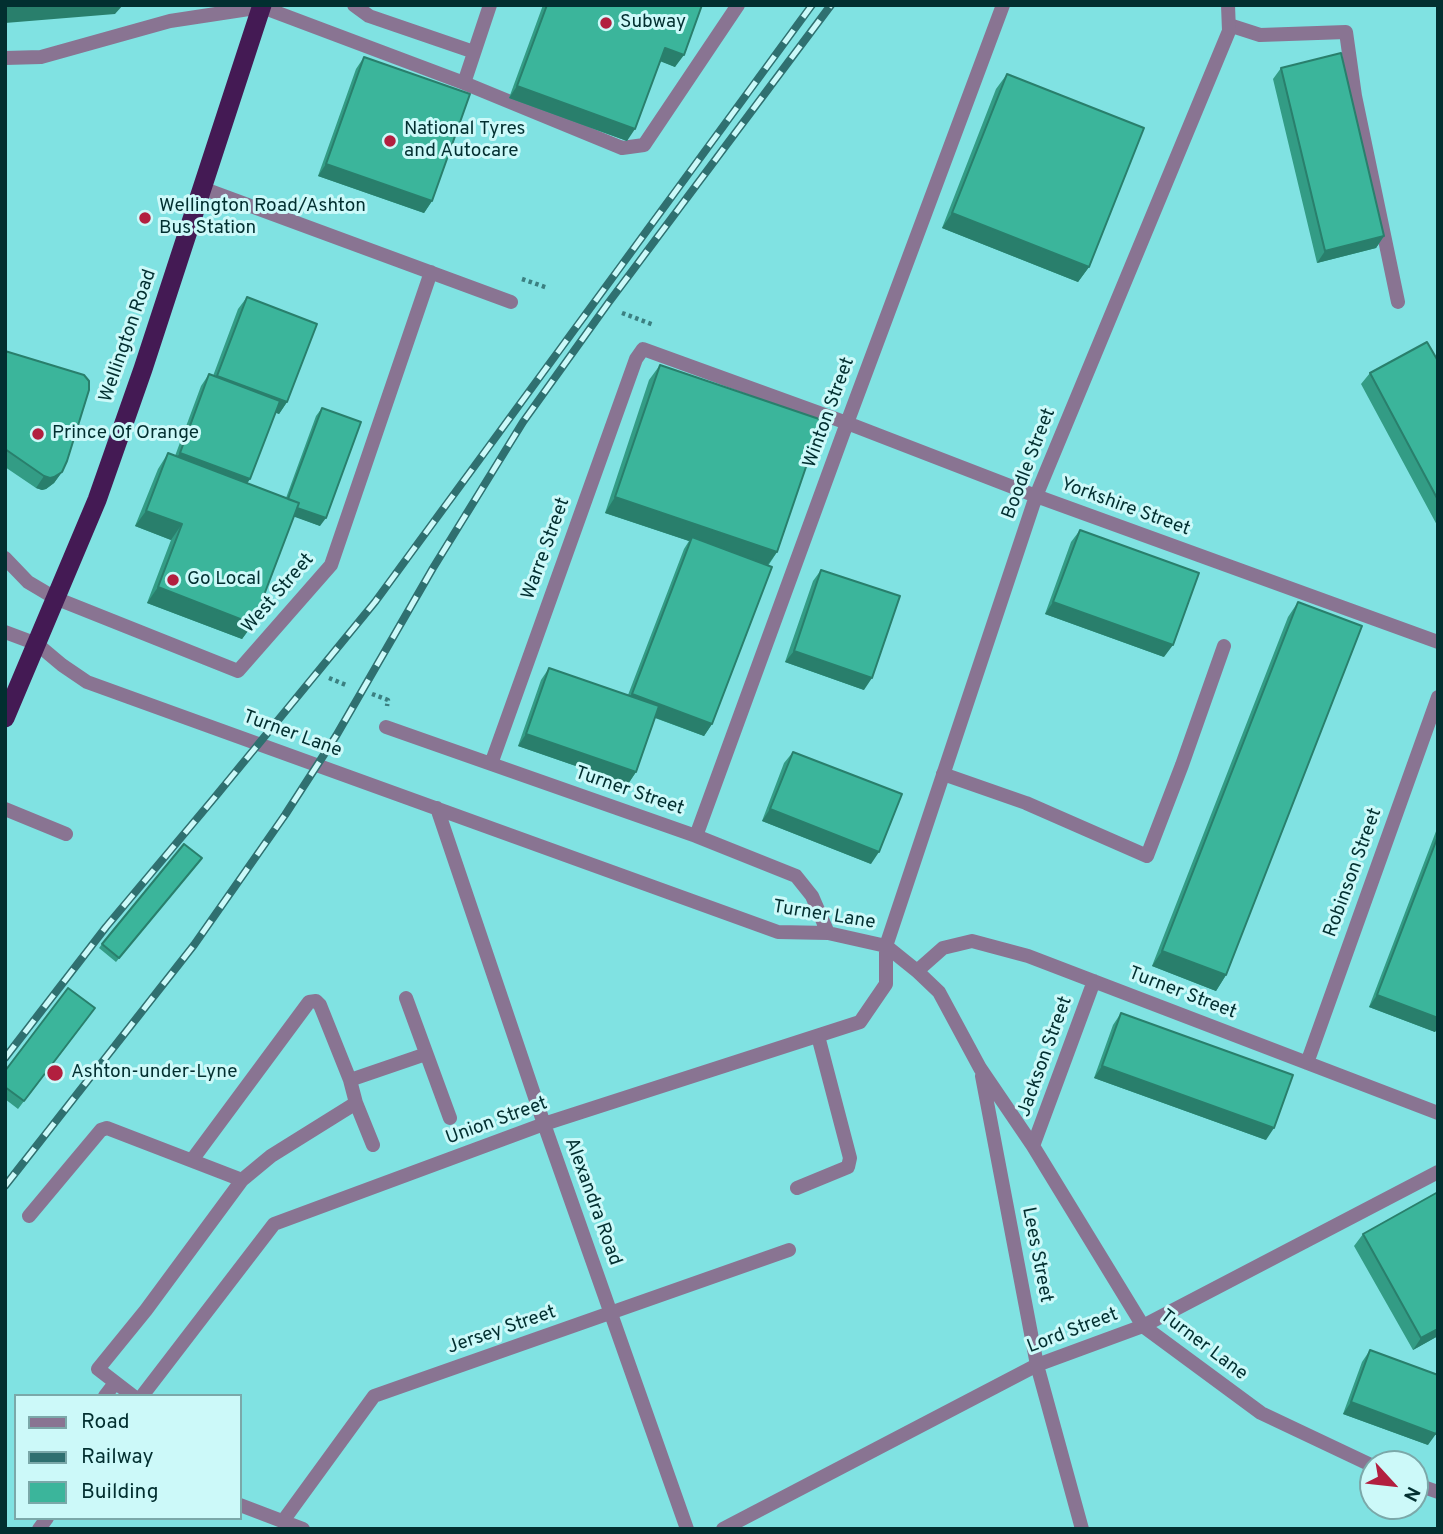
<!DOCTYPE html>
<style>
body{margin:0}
#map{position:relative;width:1443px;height:1534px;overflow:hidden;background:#80e2e2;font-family:Overpass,sans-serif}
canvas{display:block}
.frame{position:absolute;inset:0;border:7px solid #022f30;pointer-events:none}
.legend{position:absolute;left:14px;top:1394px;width:228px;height:126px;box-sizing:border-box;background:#ccf9f9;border:2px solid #7ba8a9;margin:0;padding:9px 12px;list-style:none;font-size:21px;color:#022f30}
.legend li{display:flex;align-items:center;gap:14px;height:35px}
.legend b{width:35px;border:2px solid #7ba8a9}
.north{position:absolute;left:1359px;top:1450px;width:70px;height:70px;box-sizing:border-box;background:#ccf9f9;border:2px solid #7ba8a9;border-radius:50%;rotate:117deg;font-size:19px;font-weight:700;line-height:28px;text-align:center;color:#022f30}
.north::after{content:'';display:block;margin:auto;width:24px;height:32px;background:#b21f3f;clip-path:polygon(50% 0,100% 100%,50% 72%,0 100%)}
</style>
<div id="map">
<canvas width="1443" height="1534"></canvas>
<div class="frame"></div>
<ul class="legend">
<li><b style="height:9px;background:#897492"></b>Road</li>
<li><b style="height:9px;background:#2f7070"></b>Railway</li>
<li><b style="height:19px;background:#3bb59b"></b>Building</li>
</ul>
<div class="north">N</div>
</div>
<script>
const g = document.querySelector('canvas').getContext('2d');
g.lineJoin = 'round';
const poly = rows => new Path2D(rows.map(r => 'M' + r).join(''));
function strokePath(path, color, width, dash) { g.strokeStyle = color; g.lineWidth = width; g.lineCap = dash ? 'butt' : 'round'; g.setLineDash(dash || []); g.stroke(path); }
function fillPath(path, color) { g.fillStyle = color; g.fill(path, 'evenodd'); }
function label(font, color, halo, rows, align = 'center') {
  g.font = font + ' Overpass,sans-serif'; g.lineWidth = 6; g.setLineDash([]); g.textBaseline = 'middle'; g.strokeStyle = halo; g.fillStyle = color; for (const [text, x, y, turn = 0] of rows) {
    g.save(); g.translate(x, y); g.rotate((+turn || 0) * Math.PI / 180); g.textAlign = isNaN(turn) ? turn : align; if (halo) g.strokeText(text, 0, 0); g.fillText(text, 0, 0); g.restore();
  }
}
strokePath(poly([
 [522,279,548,288],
 [622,313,654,325],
 [329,678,346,685],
 [372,694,388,700,387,706]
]), '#3b8081', 4.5, [3.5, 3.5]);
strokePath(poly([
 [354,5,369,16,474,52],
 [1229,25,1260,35,1346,32,1355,96,1398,302],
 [5,58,41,57,170,21,262,7,464,83,490,5],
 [464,83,622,148,644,145,738,5],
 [5,558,28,582,55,598],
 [943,774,1026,803,1147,856,1182,765,1224,646],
 [5,809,66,834],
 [406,998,450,1118],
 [356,1103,350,1080,426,1054],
 [192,1160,309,1002,316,1001,320,1005,350,1080],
 [797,1188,848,1167,850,1158,818,1036],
 [29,1216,101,1130,107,1128,242,1180],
 [105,1396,115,1383],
 [133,1396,98,1369,146,1310,242,1180,271,1156,356,1103,373,1145]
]), '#897492', 14);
strokePath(poly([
 [202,188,511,302],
 [55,598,238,671,331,565,431,272],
 [5,632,37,644,62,665,87,682,778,932,828,933,886,946,917,971,939,992,980,1068,1033,1146,1143,1326,1261,1413,1373,1466],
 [386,727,696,836,796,876,812,896,828,933],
 [491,764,636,359,643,349,847,423,1036,496,1438,642],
 [437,808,544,1124,687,1529],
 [696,836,847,423,1003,5],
 [917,971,943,948,972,941,1028,956,1438,1113],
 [1307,1063,1438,697],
 [982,1076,1037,1365,1082,1529],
 [1033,1146,1094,981],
 [142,1396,274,1224,544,1124,860,1022,886,984,886,946,1036,496,1229,31,1228,5],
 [1415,1484,1438,1492],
 [240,1505,303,1529],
 [283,1521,374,1396,789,1250],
 [39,1529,47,1518],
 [723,1529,1037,1365,1143,1326,1438,1172]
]), '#897492', 14);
strokePath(poly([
 [5,718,97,500,143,369,262,5]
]), '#441a54', 19);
const rail = poly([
 [5,1058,106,927,215,797,375,602,812,5],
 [5,1186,194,945,285,815,336,736,433,568,523,422,609,302,831,5]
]);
strokePath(rail, '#2f7070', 8);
strokePath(rail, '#ccf9f9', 5, [16]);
fillPath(poly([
 [543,5,702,5,675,67,661,61,627,141,509,98],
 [364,57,432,201,424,213,318,176,356,69],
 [1281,68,1384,236,1376,248,1317,263,1273,79],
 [1007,74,1089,267,1078,282,942,228,996,89],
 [247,297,287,402,279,414,275,412,250,479,247,483,286,498,316,416,322,408,320,526,294,516,253,624,242,639,147,603,171,540,135,526,158,469,168,453,175,456,201,386,209,374,213,376,238,309],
 [5,351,62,472,54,483,46,489,42,490,36,488,5,467],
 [1438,361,1438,527,1361,384,1370,373],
 [660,365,777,552,768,566,712,724,704,736,655,718,636,772,628,784,518,746,541,680,549,668,628,695,684,549,689,541,605,513,649,380],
 [1080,530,1164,657,1045,614,1071,542],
 [821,570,864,690,785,662,813,581],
 [1298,602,1226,975,1216,991,1152,966,1288,617],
 [793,752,871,864,762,821,784,763],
 [1438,826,1438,1027,1435,1032,1369,1007],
 [199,862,116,962,99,948,102,944],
 [1121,1013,1266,1140,1094,1078,1113,1025],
 [89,1016,18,1109,5,1099,5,1071],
 [1363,1234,1438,1336,1413,1350,1354,1246],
 [1370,1350,1428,1445,1343,1414,1362,1362]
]), '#339c85');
fillPath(poly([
 [41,5,123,5,115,14,5,23,5,8],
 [665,48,684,55,675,67,657,60],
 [517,86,635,129,627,141,509,98],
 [326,164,432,201,424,213,318,176],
 [952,213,1089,267,1078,282,942,228],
 [1384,236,1376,248,1317,263,1325,251],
 [217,376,287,402,279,414,209,387],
 [180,453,250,479,242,491,172,464],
 [62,472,54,483,46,489,42,490,36,488,44,476],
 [615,497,777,552,766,567,692,537,689,541,605,513],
 [287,504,326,518,320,526,281,512],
 [146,511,182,524,171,540,135,526],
 [158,587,253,624,242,639,147,603],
 [1053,602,1173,645,1164,657,1045,614],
 [794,651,872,678,864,690,785,662],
 [632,694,712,724,704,736,624,706],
 [526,734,636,772,628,784,518,746],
 [770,809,879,852,871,864,762,821],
 [1162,951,1226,975,1216,991,1152,966],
 [1377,995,1438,1018,1438,1027,1435,1032,1369,1007],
 [1102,1066,1274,1128,1266,1140,1094,1078],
 [1438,1329,1438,1336,1413,1350,1421,1338],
 [1351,1402,1436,1434,1428,1445,1343,1414]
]), '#297f6c');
const building = poly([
 [5,5,41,5,5,8,5,5],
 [547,5,702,5,684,55,665,48,635,129,517,86,547,5],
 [1341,53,1384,236,1325,251,1281,68,1341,53],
 [364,57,470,94,432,201,326,164,364,57],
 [1007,74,1144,128,1089,267,952,213,1007,74],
 [247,297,317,324,287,402,217,376,247,297],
 [1427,342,1438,361,1438,500,1370,373,1427,342],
 [5,351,84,375,89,381,89,390,67,461,62,472,54,477,50,478,44,476,5,449,5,351],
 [660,365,822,420,777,552,615,497,660,365],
 [209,374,280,401,250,479,180,453,209,374],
 [322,408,361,422,326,518,297,508,299,503,288,499,322,408],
 [168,453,299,503,253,624,158,587,182,524,146,511,168,453],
 [1080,530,1199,573,1173,645,1053,602,1080,530],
 [692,537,772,567,712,724,632,694,692,537],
 [821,570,900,596,872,678,794,651,821,570],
 [1298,602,1362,626,1226,975,1162,951,1298,602],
 [549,668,659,706,636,772,526,734,549,668],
 [793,752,902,794,879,852,770,809,793,752],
 [1438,836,1438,1018,1377,995,1438,836],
 [184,844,202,858,119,958,102,944,184,844],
 [68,988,95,1008,24,1101,5,1087,5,1071,68,988],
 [1121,1013,1293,1075,1274,1128,1102,1066,1121,1013],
 [1438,1192,1438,1329,1421,1338,1363,1234,1438,1192],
 [1370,1350,1438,1375,1438,1429,1436,1434,1351,1402,1370,1350]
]);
fillPath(building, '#3bb59b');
strokePath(building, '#297f6c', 2);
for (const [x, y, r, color] of [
 [606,23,7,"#b21f3f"],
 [390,141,7,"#b21f3f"],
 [145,218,7,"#b21f3f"],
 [38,434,7,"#b21f3f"],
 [173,580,7,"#b21f3f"],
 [55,1073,9,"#b21f3f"]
]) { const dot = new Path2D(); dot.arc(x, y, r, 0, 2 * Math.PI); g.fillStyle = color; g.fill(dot); strokePath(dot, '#ccf9f9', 2.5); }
label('19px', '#022f30', '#ccf9f9', [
 ["Subway",620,23],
 ["National Tyres",404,130],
 ["and Autocare",404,152],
 ["Wellington Road/Ashton",159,207],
 ["Bus Station",159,229],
 ["Prince Of Orange",52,434],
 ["Go Local",187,580],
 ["Ashton-under-Lyne",71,1073]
], 'left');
label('19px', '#022f30', '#ccf9f9', [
 ["Wellington Road",129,336,-71],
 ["Winton Street",830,413,-70],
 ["Boodle Street",1030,464,-69],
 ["Yorkshire Street",1125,508,20],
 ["Warre Street",547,549,-70],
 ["West Street",279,594,-49],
 ["Turner Lane",292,735,20],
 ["Turner Street",629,792,19],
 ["Robinson Street",1354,873,-70],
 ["Turner Lane",824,916,9],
 ["Turner Street",1182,994,21],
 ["Jackson Street",1046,1057,-70],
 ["Union Street",497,1122,-20],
 ["Alexandra Road",592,1202,70],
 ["Lees Street",1036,1255,79],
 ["Jersey Street",502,1331,-19],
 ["Lord Street",1073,1332,-21],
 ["Turner Lane",1203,1346,37]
]);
</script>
